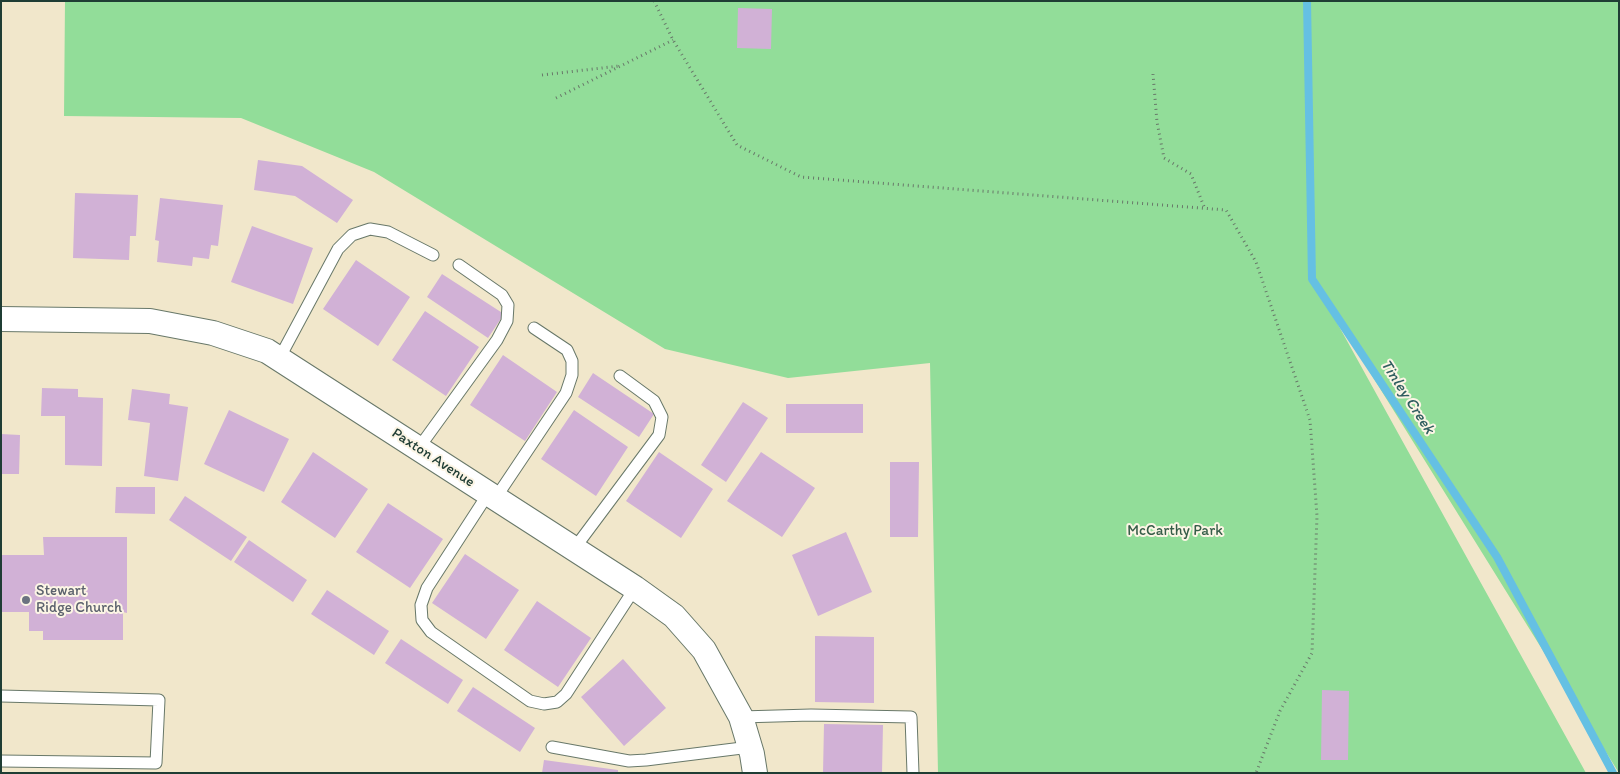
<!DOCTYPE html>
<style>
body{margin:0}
#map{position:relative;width:1620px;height:774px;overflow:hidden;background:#f1e7cb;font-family:Itim,sans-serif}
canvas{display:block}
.frame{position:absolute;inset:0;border:2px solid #1f3d34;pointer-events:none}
</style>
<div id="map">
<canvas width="1620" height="774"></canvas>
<div class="frame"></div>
</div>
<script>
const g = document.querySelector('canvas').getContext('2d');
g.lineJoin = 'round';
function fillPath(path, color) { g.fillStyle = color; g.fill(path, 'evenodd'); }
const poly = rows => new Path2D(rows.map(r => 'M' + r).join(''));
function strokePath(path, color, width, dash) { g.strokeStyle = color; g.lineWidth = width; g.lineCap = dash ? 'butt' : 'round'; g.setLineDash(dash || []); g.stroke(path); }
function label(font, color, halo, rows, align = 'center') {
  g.font = font + ' Itim,sans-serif'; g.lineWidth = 4; g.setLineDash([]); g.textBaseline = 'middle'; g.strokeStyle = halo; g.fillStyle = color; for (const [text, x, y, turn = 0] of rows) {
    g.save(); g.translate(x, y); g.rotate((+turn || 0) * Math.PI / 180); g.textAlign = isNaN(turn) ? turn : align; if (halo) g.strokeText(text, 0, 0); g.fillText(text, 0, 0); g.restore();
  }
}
fillPath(poly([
 [65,1,1619,1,1619,773,1320,292,1586,773,938,773,930,363,788,378,665,349,374,172,241,118,64,116]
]), '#92dd99');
strokePath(poly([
 [1307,1,1312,279,1497,557,1613,773]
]), '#65c0e3', 8);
fillPath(poly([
 [738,8,772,9,771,49,737,48],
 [258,160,302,166,353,200,337,223,295,196,254,190],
 [75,193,138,195,136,236,130,236,129,260,73,258],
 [160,198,223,205,218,246,211,245,209,259,193,257,192,266,157,262,159,241,155,240],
 [252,226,313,248,293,304,231,282],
 [356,260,410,297,378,346,323,309],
 [442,274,504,314,488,338,427,297],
 [425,311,479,347,446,396,392,360],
 [503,355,557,392,525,441,470,405],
 [593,373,654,414,639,437,578,397],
 [42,388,78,389,78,397,103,398,102,466,65,465,65,416,41,416],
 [132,389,170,394,169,404,188,407,178,481,144,476,150,423,128,420],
 [743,402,768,418,726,482,701,465],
 [786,404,863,404,863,433,786,433],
 [229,410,289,439,264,492,204,464],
 [574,410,628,447,596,496,541,459],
 [1,434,20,435,19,474,1,474],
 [313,452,368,489,335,538,281,502],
 [659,452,713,489,681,538,626,501],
 [761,452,815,488,782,537,727,501],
 [890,462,919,462,918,537,890,537],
 [116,487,155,487,155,514,115,513],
 [185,496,247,537,231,561,169,520],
 [388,503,443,539,410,588,356,552],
 [846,532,872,592,818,616,792,555],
 [43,537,127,537,127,613,123,612,123,640,43,640,43,631,29,631,29,612,1,612,1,555,44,555],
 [249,540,307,580,293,602,234,562],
 [465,554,519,590,486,639,432,603],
 [327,590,389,631,374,655,311,614],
 [537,601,591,638,558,687,504,650],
 [815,636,874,637,874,703,815,702],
 [401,639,463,680,448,704,385,663],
 [623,659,666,708,624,746,581,697],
 [473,687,535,728,520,752,457,711],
 [1322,690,1349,691,1348,760,1321,760],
 [824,724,883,725,882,773,823,773],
 [544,760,618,770,618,773,542,773]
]), '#d1b1d6');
const service = poly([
 [279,359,338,249,352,235,370,229,388,232,433,255],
 [418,449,497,340,507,321,508,305,502,295,459,265],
 [488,494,427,588,421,605,422,620,431,632,530,701,544,704,557,702,566,694,635,588],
 [495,499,566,393,572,375,572,361,567,350,534,328],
 [574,549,659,435,662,417,654,401,620,376],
 [1,696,159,700,156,763,1,761],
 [741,717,811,715,911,717,913,773],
 [552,747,629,761,646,760,750,747]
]);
const minor = poly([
 [1,319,150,321,213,333,267,351,635,588,674,616,704,650,741,717,752,754,755,773]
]);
strokePath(service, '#687869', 13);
strokePath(minor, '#687869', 26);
strokePath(poly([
 [654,1,673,40,737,145,801,177,1226,210,1256,262,1310,420,1317,516,1312,653,1280,711,1256,773],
 [1153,74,1157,122,1164,158,1191,174,1205,209],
 [542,75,619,66],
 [556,98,673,40]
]), '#687869', 3, [1, 4]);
strokePath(service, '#fff', 11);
strokePath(minor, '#fff', 24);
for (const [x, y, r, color] of [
 [26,600,5,"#6b7280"]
]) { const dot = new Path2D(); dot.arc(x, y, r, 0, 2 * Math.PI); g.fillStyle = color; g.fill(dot); strokePath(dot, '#fcf5e5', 2); }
label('15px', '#1f3d34', '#fcf5e5', [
 ["Paxton Avenue",433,458,33]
]);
label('15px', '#365d48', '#fcf5e5', [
 ["McCarthy Park",1175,531]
]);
label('15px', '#5b616d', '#fcf5e5', [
 ["Stewart",36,591],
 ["Ridge Church",36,608]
], 'left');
label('italic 16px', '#305e60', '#fcf5e5', [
 ["Tinley Creek",1407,397,57]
]);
</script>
